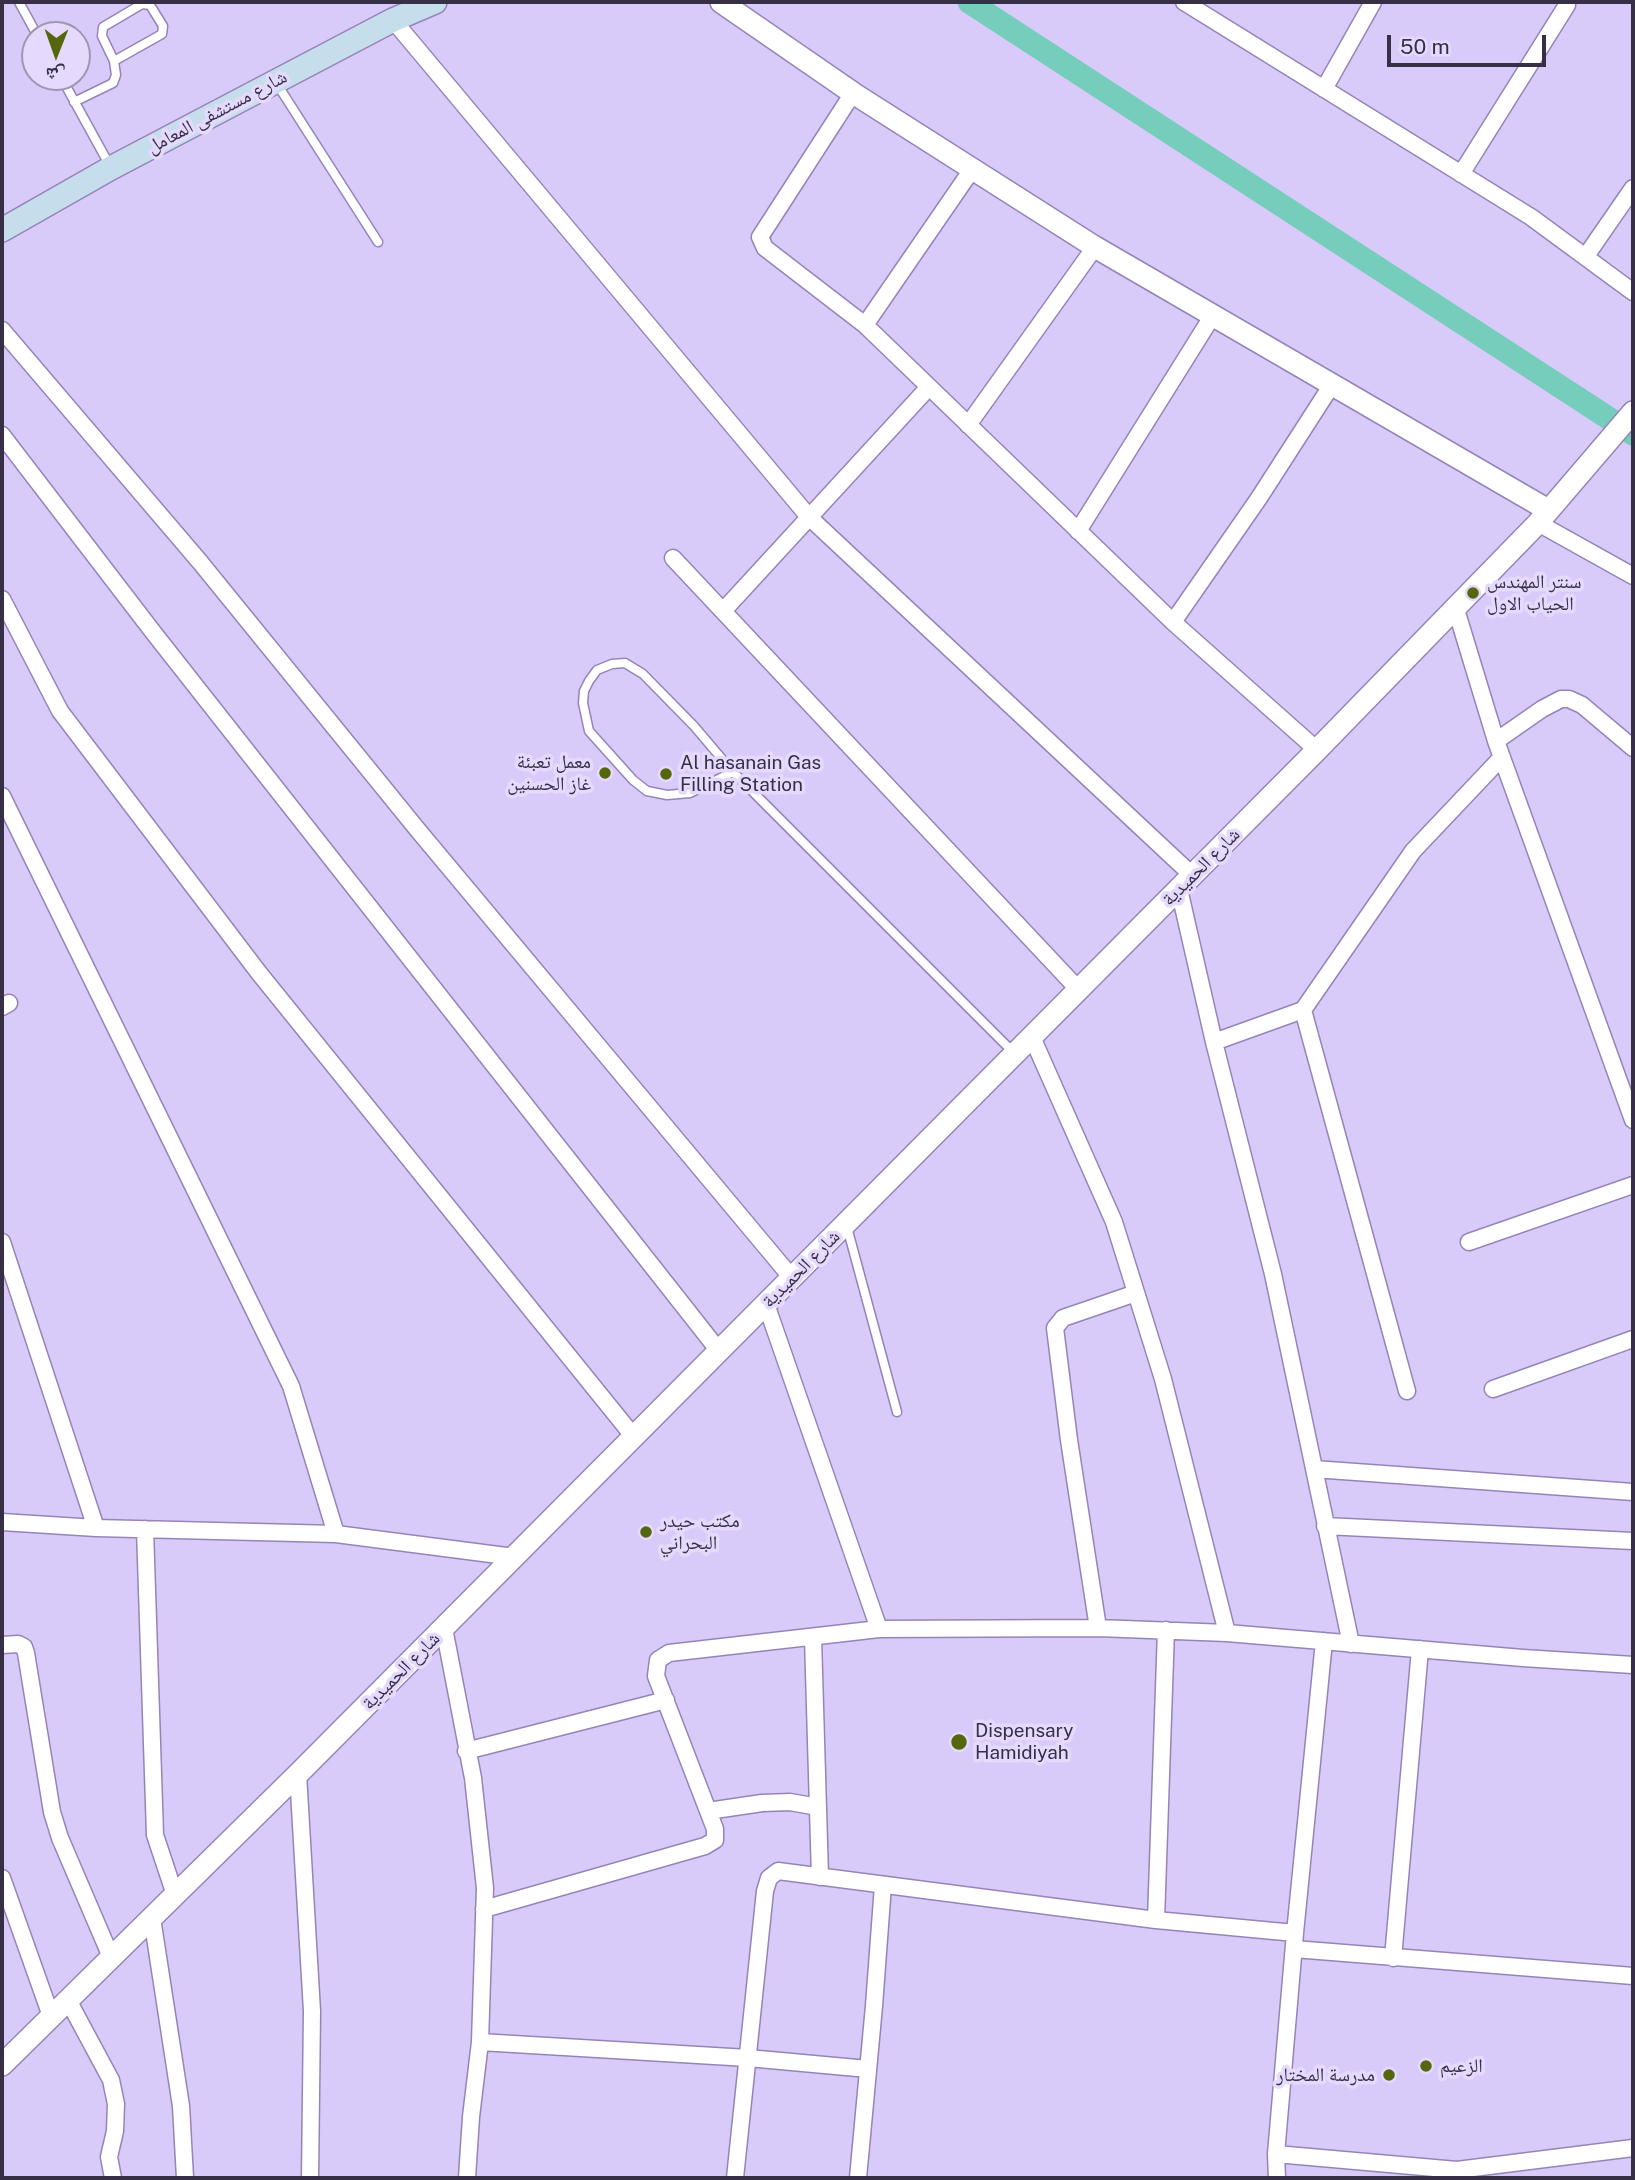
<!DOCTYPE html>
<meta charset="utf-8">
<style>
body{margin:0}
#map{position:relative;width:1635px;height:2180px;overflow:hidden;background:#d9cbf9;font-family:"Public Sans","Noto Naskh Arabic",sans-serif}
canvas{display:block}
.frame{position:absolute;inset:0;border:4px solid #362f45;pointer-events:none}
.north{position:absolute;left:21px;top:21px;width:70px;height:70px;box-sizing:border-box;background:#e5dafd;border:2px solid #9f96b3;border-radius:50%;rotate:181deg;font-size:19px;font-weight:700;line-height:28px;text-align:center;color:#362f45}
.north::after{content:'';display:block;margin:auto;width:24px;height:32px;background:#56660d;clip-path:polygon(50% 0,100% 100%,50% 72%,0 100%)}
.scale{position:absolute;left:1387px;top:35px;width:159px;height:32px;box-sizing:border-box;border:4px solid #362f45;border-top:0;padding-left:9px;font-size:21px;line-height:24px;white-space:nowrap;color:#362f45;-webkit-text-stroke:5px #e5dafd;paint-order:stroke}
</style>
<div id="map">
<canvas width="1635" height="2180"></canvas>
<div class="frame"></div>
<div class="north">ش</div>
<div class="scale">50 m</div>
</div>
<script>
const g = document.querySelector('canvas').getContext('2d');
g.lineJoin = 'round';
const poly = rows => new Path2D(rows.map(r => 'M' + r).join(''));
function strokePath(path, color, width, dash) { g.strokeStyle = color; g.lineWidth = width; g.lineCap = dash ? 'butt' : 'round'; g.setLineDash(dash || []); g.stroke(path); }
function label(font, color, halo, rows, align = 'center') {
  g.font = font + ' "Public Sans","Noto Naskh Arabic",sans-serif'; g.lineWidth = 7; g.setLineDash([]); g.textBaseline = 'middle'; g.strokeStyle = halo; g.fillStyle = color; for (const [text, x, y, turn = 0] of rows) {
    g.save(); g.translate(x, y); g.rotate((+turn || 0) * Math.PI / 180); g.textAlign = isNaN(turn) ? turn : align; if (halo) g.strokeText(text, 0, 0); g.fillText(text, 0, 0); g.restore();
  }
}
strokePath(poly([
 [969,2,1633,434]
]), '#77cdbc', 23);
const service = poly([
 [19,2,37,35],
 [61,77,110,166],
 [277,84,378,242],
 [74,102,113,83,116,75,114,61,102,36,103,27,142,4,150,5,163,26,162,34,114,61],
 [733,772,690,793,667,795,647,791,633,780,589,731,583,703,584,691,589,681,597,670,612,664,625,663,643,674,694,726,733,772,1013,1052],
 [847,1227,897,1412]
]);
const minor = poly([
 [1184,2,1531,217,1633,292],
 [393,20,809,517,1193,876],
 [1324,89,1373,2],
 [853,93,760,237,765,248,865,325,1173,622,1317,750],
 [1461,174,1567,5],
 [1586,256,1633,188],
 [865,325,973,168],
 [2,330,200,562,417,829,792,1278],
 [968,425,1095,247],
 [2,435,153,632,719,1351],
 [1538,523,1633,576],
 [1078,531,1213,315],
 [673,558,1079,990],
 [2,599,60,711,259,973,634,1437],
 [1455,606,1496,741,1633,1120],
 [723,611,929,387],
 [1173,622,1259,498,1333,383],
 [1496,741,1542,709,1561,699,1569,699,1582,705,1633,748],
 [2,796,291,1386,336,1534],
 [1179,889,1214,1042,1273,1274,1351,1644],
 [2,1007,9,1003],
 [1032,1037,1114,1222,1163,1379,1227,1633],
 [1214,1042,1303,1010],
 [2,1242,96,1528],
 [1469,1242,1633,1185],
 [766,1304,879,1629],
 [1493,1389,1633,1339],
 [1407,1391,1303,1010,1413,851,1502,757],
 [1314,1469,1633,1492],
 [2,1522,96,1528,336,1534,514,1557],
 [1325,1526,1633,1541],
 [145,1529,155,1835,175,1895],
 [444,1628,473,1778,485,1888,480,2042,471,2117,467,2178],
 [1098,1628,1069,1440,1055,1328,1063,1318,1136,1293],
 [1166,1630,1156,1920,1295,1933],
 [813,1638,820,1877],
 [2,1645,18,1644,24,1647,26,1653,52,1812,60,1838,111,1957],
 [466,1751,666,1700],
 [298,1774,312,2011,310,2178],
 [708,1811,762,1803,790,1802,818,1807],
 [2,1878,51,2016],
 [484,1909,705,1846,715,1840,715,1829,656,1676,658,1660,669,1653,879,1629,1098,1628,1227,1633,1523,1658,1633,1665],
 [152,1918,181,2106,185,2178],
 [1294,1949,1633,1976],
 [1393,1958,1420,1649],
 [68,2000,111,2080,116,2104,115,2131,109,2157,113,2178],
 [480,2042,748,2058,868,2069],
 [1276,2154,1457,2170,1633,2148],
 [735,2178,765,1891,769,1878,778,1871,1156,1920],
 [858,2178,874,2006,883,1885],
 [1277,2178,1276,2154,1295,1933,1324,1641]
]);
const tertiary = poly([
 [721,2,853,93,1095,247,1548,510],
 [2,2065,298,1774,1317,750,1538,523,1633,412]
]);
const secondary = poly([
 [2,230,111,168,393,20,435,2]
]);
strokePath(service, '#9684b9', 11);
strokePath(minor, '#9684b9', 19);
strokePath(tertiary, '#9684b9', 24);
strokePath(secondary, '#9684b9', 26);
strokePath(service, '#fff', 8);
strokePath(minor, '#fff', 16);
strokePath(tertiary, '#fff', 21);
strokePath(secondary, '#c6ddec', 23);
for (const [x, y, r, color] of [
 [1473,593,7,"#56660d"],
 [605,773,7,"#56660d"],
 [666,774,7,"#56660d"],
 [646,1532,7,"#56660d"],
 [959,1742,9,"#56660d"],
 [1426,2066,7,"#56660d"],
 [1389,2075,7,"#56660d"]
]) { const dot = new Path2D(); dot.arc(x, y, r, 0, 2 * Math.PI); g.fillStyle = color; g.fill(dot); strokePath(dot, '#e5dafd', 2.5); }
label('19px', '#362f45', '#e5dafd', [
 ["شارع مستشفى المعامل",217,112,-28],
 ["شارع الحميدية",1201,867,-45],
 ["شارع الحميدية",801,1269,-45],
 ["شارع الحميدية",401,1671,-45]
]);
label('19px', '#362f45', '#e5dafd', [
 ["سنتر المهندس",1487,582],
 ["الحياب الاول",1487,604],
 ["معمل تعبئة",591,762,"right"],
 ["غاز الحسنين",591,784,"right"],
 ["Al hasanain Gas",680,763],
 ["Filling Station",680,785],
 ["مكتب حيدر",660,1521],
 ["البحراني",660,1543],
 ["Dispensary",975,1731],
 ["Hamidiyah",975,1753],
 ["الزعيم",1440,2066],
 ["مدرسة المختار",1375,2075,"right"]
], 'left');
</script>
